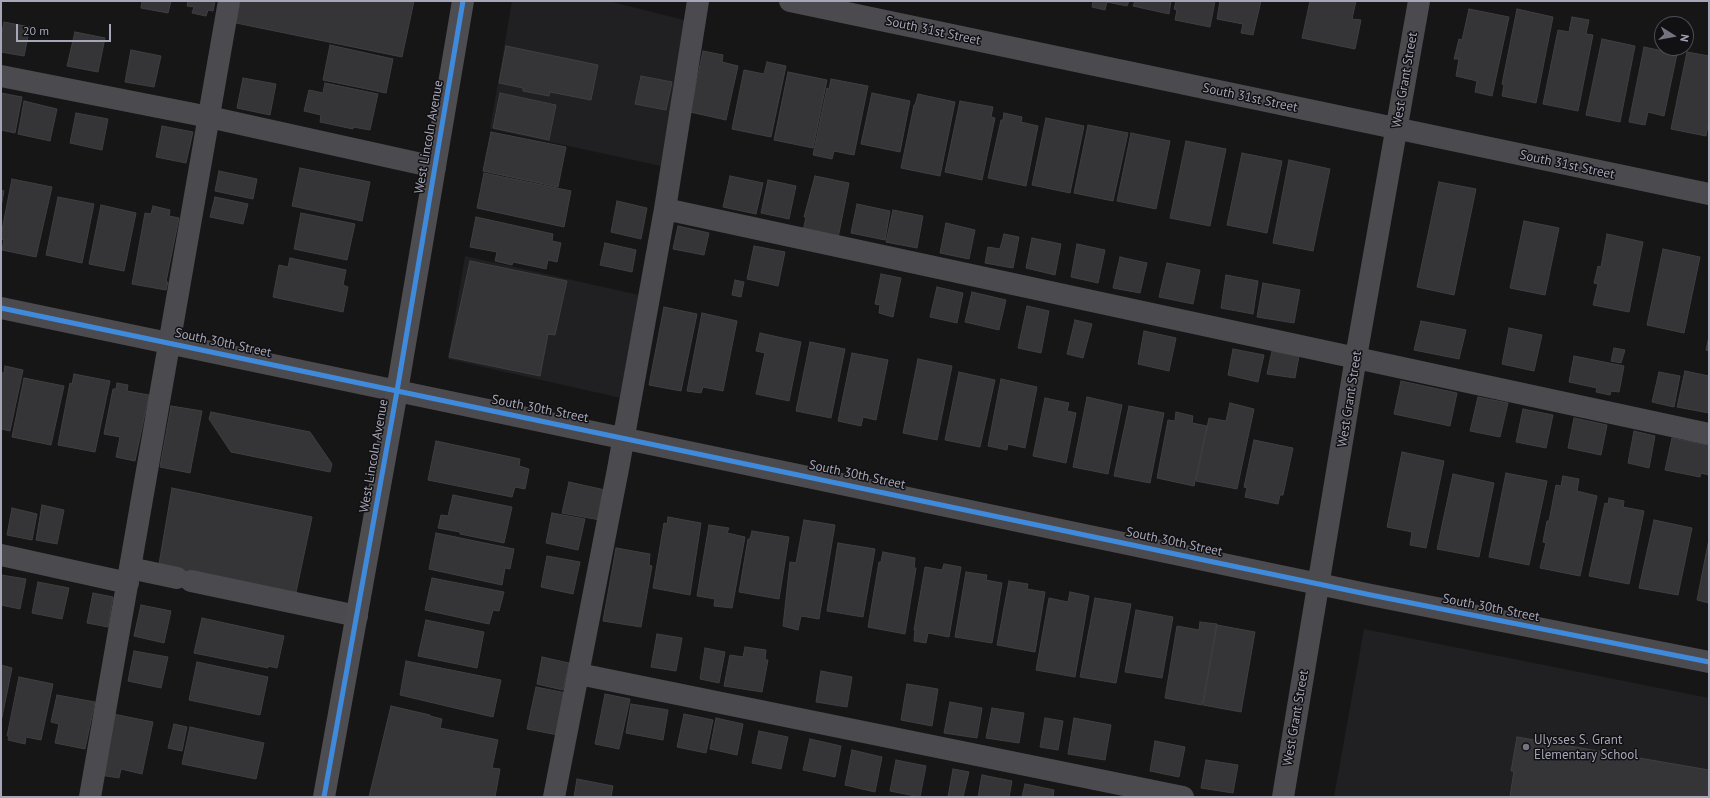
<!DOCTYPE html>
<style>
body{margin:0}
#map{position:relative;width:1710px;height:798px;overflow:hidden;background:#161616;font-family:"PT Sans",sans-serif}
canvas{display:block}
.frame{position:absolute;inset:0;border:2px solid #a6a6b9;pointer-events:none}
.north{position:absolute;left:1654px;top:16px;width:40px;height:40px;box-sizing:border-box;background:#111012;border:1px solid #4d4c55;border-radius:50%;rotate:101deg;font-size:11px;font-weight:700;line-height:16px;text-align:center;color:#a6a6b9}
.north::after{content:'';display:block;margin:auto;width:14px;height:18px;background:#747480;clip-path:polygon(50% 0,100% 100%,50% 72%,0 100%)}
.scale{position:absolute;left:16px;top:24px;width:95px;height:18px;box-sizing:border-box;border:2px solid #a6a6b9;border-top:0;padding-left:5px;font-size:12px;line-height:14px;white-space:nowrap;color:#a6a6b9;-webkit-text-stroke:3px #111012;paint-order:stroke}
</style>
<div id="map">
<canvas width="1710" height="798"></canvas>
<div class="frame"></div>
<div class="north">N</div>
<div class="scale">20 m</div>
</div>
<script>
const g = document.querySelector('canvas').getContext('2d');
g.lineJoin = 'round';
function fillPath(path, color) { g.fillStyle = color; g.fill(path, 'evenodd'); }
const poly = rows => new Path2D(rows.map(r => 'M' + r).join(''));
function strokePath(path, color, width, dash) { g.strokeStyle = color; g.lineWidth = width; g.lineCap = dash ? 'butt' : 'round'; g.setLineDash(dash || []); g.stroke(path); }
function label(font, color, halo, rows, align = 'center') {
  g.font = font + ' "PT Sans",sans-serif'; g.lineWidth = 3; g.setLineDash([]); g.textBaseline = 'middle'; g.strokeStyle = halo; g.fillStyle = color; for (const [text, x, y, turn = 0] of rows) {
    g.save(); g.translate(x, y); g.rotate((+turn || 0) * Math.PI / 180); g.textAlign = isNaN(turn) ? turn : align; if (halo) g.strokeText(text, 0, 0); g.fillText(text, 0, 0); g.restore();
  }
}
fillPath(poly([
 [512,1,608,1,688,21,661,166,490,129],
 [465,256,639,295,621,398,448,359],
 [1364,629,1709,698,1709,797,1334,797]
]), '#202022');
const building = poly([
 [142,1,171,1,168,13,141,8,142,1],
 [188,1,215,1,213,11,208,10,206,16,192,13,194,7,187,6,188,1],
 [240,1,414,1,402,57,236,23,240,1],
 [1093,1,1129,1,1127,6,1107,2,1105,10,1092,7,1093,1],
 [1135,1,1171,1,1169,14,1133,6,1135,1],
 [1176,1,1215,1,1210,27,1175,20,1177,10,1174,9,1176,1],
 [1220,1,1261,1,1253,35,1241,33,1243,24,1217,19,1220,1],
 [1310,1,1356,1,1352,19,1361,20,1355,49,1302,38,1310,1],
 [1469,9,1509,17,1492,96,1475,92,1477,81,1456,76,1459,59,1454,59,1459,39,1462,40,1469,9],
 [1517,9,1553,17,1536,103,1502,96,1504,85,1502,84,1517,9],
 [1572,17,1589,20,1586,34,1593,35,1578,111,1543,104,1558,30,1569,32,1572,17],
 [4,22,30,27,24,56,1,52,1,37,4,22],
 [75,32,105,38,98,72,67,66,75,32],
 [1602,39,1635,46,1620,122,1586,115,1602,39],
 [330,45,393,59,386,93,323,80,330,45],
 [506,46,598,65,591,100,550,92,549,96,523,91,523,88,499,83,506,46],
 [1644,47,1677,54,1664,116,1648,112,1645,125,1629,122,1644,47],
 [131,50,161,56,154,87,125,82,131,50],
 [703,51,723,55,722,62,738,66,726,120,690,112,703,51],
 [1687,52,1709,56,1709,120,1706,136,1671,129,1687,52],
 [767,62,786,66,771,137,732,129,744,70,764,74,767,62],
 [788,72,827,80,813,148,774,140,788,72],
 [641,76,672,82,666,110,635,104,641,76],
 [243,78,276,84,270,115,237,108,243,78],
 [831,79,868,86,854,155,834,151,832,159,813,155,827,88,829,89,831,79],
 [325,83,378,94,370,130,353,127,353,129,320,122,321,115,304,111,309,90,323,93,325,83],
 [1,93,22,97,15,133,1,130,1,93],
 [500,93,556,105,549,140,493,128,500,93],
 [872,93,910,101,900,152,861,144,872,93],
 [918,94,955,102,940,176,901,168,914,105,915,105,918,94],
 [24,101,57,109,50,141,18,134,24,101],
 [960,101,993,107,991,117,995,118,982,180,945,172,960,101],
 [76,113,108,119,102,150,70,143,76,113],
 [1004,113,1022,117,1021,122,1038,126,1026,186,988,178,1001,120,1003,120,1004,113],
 [1046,118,1084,126,1070,193,1032,185,1046,118],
 [1088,125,1128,133,1113,201,1074,193,1088,125],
 [162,126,193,132,186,163,156,157,162,126],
 [491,132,566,147,558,187,483,171,491,132],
 [1131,133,1170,141,1156,209,1117,201,1131,133],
 [1186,141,1226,149,1210,226,1170,218,1186,141],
 [1242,153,1282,161,1267,233,1227,225,1242,153],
 [1289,160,1330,169,1313,251,1273,243,1289,160],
 [300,168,370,182,362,221,292,206,300,168],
 [219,171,257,179,253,199,215,191,219,171],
 [484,173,571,191,564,227,477,208,484,173],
 [730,176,763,183,756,214,723,207,730,176],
 [815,176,849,183,838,238,803,231,806,217,804,217,815,176],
 [12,179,52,187,36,257,2,250,4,240,1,239,1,235,12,179],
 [768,180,796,186,789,219,761,213,768,180],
 [1439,182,1476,189,1454,295,1417,287,1439,182],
 [1,190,4,191,1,207,1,190],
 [58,197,94,204,82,263,46,255,58,197],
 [215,197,248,204,243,224,210,217,215,197],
 [617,201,647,208,641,239,611,232,617,201],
 [857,204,890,211,885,240,851,233,857,204],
 [101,205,136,213,124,271,89,264,101,205],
 [153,206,170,210,169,216,179,218,166,282,168,282,166,290,132,284,145,213,151,214,153,206],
 [893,210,923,216,917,248,886,242,893,210],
 [301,213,355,224,347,260,294,249,301,213],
 [476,217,553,234,552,241,561,243,557,262,548,260,546,269,513,262,512,265,495,261,497,252,470,247,476,217],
 [1524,221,1559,228,1545,295,1510,288,1524,221],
 [946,223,975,230,969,259,940,253,946,223],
 [678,226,709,233,704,255,673,249,678,226],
 [1004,234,1019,237,1013,268,985,263,988,247,1000,249,1004,234],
 [1607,234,1643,242,1629,312,1593,305,1598,284,1594,283,1598,266,1601,267,1607,234],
 [1032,238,1061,244,1055,275,1026,268,1032,238],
 [605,243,636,250,632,272,600,265,605,243],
 [1077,244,1105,250,1098,283,1071,277,1077,244],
 [754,246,785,252,778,286,747,279,754,246],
 [1663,249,1700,257,1684,333,1647,325,1663,249],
 [1120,257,1147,263,1140,293,1113,288,1120,257],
 [290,258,346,270,343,285,348,287,343,312,273,297,279,265,288,267,290,258],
 [470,261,567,281,555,335,548,334,540,376,449,357,470,261],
 [1167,263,1200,270,1193,304,1159,297,1167,263],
 [881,274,901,278,893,317,879,313,880,305,875,304,881,274],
 [1226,275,1258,281,1253,314,1221,308,1226,275],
 [735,280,744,282,741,297,732,295,735,280],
 [1263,283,1300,290,1294,323,1257,317,1263,283],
 [937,287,963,293,957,323,930,317,937,287],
 [972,292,1006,300,999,330,965,322,972,292],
 [1027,306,1049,311,1041,353,1018,348,1027,306],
 [664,307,697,314,681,391,649,385,664,307],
 [702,313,737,321,723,391,703,387,701,393,687,391,702,313],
 [1075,320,1092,324,1083,358,1067,354,1075,320],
 [1421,321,1466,330,1459,359,1414,350,1421,321],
 [1509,328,1542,335,1534,371,1502,364,1509,328],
 [1144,331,1176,338,1169,371,1138,364,1144,331],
 [760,333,801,342,789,401,756,394,765,353,756,351,760,333],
 [1709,336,1709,351,1706,350,1709,336],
 [810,342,845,349,831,418,796,411,810,342],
 [1614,348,1625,350,1621,363,1611,361,1614,348],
 [1233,349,1264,355,1258,382,1228,375,1233,349],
 [1272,351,1299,356,1295,378,1267,374,1272,351],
 [852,353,888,360,876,420,863,417,861,426,838,421,852,353],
 [1574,356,1624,366,1619,392,1611,391,1610,395,1596,392,1597,388,1569,382,1574,356],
 [918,359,952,366,937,440,903,433,918,359],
 [5,366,23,370,10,431,1,429,1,373,4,373,5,366],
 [1685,371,1709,376,1709,413,1677,407,1685,371],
 [959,372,995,380,980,447,945,440,959,372],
 [1659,372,1680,376,1674,407,1652,402,1659,372],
 [74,374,110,381,95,452,58,445,70,383,72,384,74,374],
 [24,378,64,386,51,445,12,437,24,378],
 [1001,379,1037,387,1025,448,1008,444,1007,450,988,446,1001,379],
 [1401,381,1457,393,1450,426,1394,414,1401,381],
 [117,383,128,385,127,391,149,395,135,461,116,457,120,437,104,434,113,389,116,389,117,383],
 [1087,397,1122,405,1108,474,1073,467,1087,397],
 [1478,397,1508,403,1500,437,1470,431,1478,397],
 [1045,398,1069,403,1067,411,1076,413,1066,463,1033,456,1045,398],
 [1230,403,1254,409,1237,489,1196,481,1209,418,1226,421,1230,403],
 [171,406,202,411,190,473,160,467,171,406],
 [1129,406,1164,413,1150,483,1114,476,1129,406],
 [1523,409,1553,415,1546,448,1516,442,1523,409],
 [211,412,310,432,332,464,330,472,231,452,209,419,211,412],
 [1176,412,1193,416,1192,423,1207,426,1194,486,1157,478,1168,420,1175,421,1176,412],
 [1574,418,1607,425,1601,455,1568,448,1574,418],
 [1634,431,1655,436,1649,468,1628,463,1634,431],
 [1672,438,1707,445,1709,442,1709,475,1701,473,1700,477,1665,470,1672,438],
 [1254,440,1293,448,1283,495,1280,495,1278,504,1245,497,1247,488,1244,487,1254,440],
 [436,441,520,459,519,466,529,469,525,489,515,487,512,497,428,480,436,441],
 [1402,452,1444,461,1426,548,1410,545,1412,532,1387,527,1402,452],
 [1506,473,1547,481,1529,565,1489,557,1506,473],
 [1453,474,1494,483,1479,557,1437,549,1453,474],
 [1563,476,1579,479,1577,491,1597,496,1580,576,1540,568,1546,543,1543,542,1547,521,1549,521,1556,485,1561,486,1563,476],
 [569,482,605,490,600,520,562,513,569,482],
 [172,488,312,517,295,597,176,582,159,564,172,488],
 [453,495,512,507,504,543,460,534,460,532,438,528,441,515,448,516,453,495],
 [1609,498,1624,501,1623,507,1644,511,1629,584,1589,576,1605,503,1608,504,1609,498],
 [42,505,64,510,57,544,36,540,42,505],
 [12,508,37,514,32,540,7,535,12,508],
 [552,513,585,519,578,550,546,543,552,513],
 [668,517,701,523,690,595,653,588,664,523,667,524,668,517],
 [804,520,835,525,819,619,801,616,798,630,783,626,790,562,796,563,804,520],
 [1654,520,1692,528,1678,595,1639,588,1654,520],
 [709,525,729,528,727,533,745,537,732,608,714,606,715,599,697,596,709,525],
 [752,531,789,537,779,599,739,592,748,539,750,539,752,531],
 [436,533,514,549,510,569,505,568,502,585,429,569,436,533],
 [1709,539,1709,603,1697,600,1709,539],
 [838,543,875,549,863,617,827,611,838,543],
 [616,548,650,554,649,565,652,566,641,627,603,621,616,548],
 [883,552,915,558,914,568,916,568,905,634,868,627,879,562,881,562,883,552],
 [547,556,580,562,573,594,541,587,547,556],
 [944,564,961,567,949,637,928,633,926,643,914,641,915,630,914,630,925,567,942,570,944,564],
 [966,572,987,575,986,580,1002,583,992,643,955,637,966,572],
 [1,575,26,579,20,609,1,605,1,575],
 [432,578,504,592,499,611,493,610,489,624,425,610,432,578],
 [1009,581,1028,584,1027,589,1045,592,1035,652,997,645,1009,581],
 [38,582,69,588,62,619,32,613,38,582],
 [1070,592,1089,596,1075,677,1036,670,1049,598,1068,602,1070,592],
 [93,593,113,597,108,627,87,623,93,593],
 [1095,598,1131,604,1116,683,1080,677,1095,598],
 [141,605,171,611,164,643,134,636,141,605],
 [1136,610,1173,617,1162,678,1125,672,1136,610],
 [202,618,284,636,277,668,268,666,268,668,194,653,202,618],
 [426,620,484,632,477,668,418,656,426,620],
 [1200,622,1217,624,1202,705,1165,698,1177,626,1199,630,1200,622],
 [1217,625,1255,632,1241,712,1203,705,1217,625],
 [657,634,682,638,676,671,651,667,657,634],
 [745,647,766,650,765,660,768,660,762,692,724,686,730,655,743,657,745,647],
 [705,648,725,652,719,683,700,679,705,648],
 [134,651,168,657,161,688,128,681,134,651],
 [542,657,569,663,563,690,537,684,542,657],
 [406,661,501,680,493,717,400,695,406,661],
 [197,662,268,677,260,715,189,700,197,662],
 [1,665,12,668,1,722,1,665],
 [821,671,852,677,847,707,816,702,821,671],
 [19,677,53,684,41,740,26,737,25,744,8,740,9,736,7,736,19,677],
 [907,684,938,689,932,726,901,720,907,684],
 [536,687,566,693,558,735,527,729,536,687],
 [605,694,630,699,619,749,595,744,605,694],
 [57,695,95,702,85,749,55,743,59,724,51,722,57,695],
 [950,702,982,708,977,738,944,733,950,702],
 [631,704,668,710,663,740,626,733,631,704],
 [391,706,430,715,430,716,442,719,440,728,498,740,492,768,500,769,495,797,369,797,391,706],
 [992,708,1024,713,1019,743,986,738,992,708],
 [113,714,153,722,142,774,121,769,119,778,100,775,113,714],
 [684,714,713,720,706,753,677,747,684,714],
 [716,718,743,724,737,755,710,749,716,718],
 [1045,718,1063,721,1058,750,1040,747,1045,718],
 [1074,718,1111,725,1105,760,1068,754,1074,718],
 [174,724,187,727,182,751,168,748,174,724],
 [190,727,264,743,256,779,182,764,190,727],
 [759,731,788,737,781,769,752,763,759,731],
 [1517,737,1709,770,1709,797,1510,797,1514,771,1511,771,1517,737],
 [810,739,841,746,835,777,803,770,810,739],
 [1155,741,1185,747,1179,777,1150,771,1155,741],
 [852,750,882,757,875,792,845,785,852,750],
 [896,760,926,766,920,797,890,791,896,760],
 [1206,760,1238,765,1233,793,1201,788,1206,760],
 [953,769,969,772,963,797,948,797,953,769],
 [982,775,1012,781,1009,797,978,797,982,775],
 [577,779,613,786,611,797,574,797,577,779],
 [1025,784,1054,790,1053,797,1022,797,1025,784]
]);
fillPath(building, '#353537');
strokePath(building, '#3f3f43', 1);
strokePath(poly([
 [790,1,1709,194],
 [1,76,209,117,435,167],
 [665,209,1709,434],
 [1,308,1371,595,1709,662],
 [1,555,128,583],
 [130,568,177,578],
 [191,581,357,616],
 [579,674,1183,797],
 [90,797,229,1],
 [554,797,618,469,665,209,698,1],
 [1283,797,1356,357,1419,1]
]), '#4b4a4f', 22);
strokePath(poly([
 [324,797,397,391,463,1]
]), '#4d4d51', 22);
strokePath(poly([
 [1,308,1371,595,1709,662],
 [324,797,397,391,463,1]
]), '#408adc', 5);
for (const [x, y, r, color] of [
 [1526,747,4,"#747480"]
]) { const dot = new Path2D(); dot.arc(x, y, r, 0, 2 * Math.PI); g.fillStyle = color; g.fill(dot); strokePath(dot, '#111012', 1.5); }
label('13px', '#a6a6b9', '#111012', [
 ["South 31st Street",933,31,12],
 ["West Grant Street",1405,80,-80],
 ["South 31st Street",1250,98,12],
 ["West Lincoln Avenue",429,137,-80],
 ["South 31st Street",1567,165,12],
 ["South 30th Street",223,343,12],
 ["West Grant Street",1350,399,-81],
 ["South 30th Street",540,409,11],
 ["West Lincoln Avenue",374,456,-80],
 ["South 30th Street",857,475,12],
 ["South 30th Street",1174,542,12],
 ["South 30th Street",1491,608,11],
 ["West Grant Street",1296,718,-80]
]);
label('13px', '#a6a6b9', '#111012', [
 ["Ulysses S. Grant",1534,740],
 ["Elementary School",1534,755]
], 'left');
</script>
